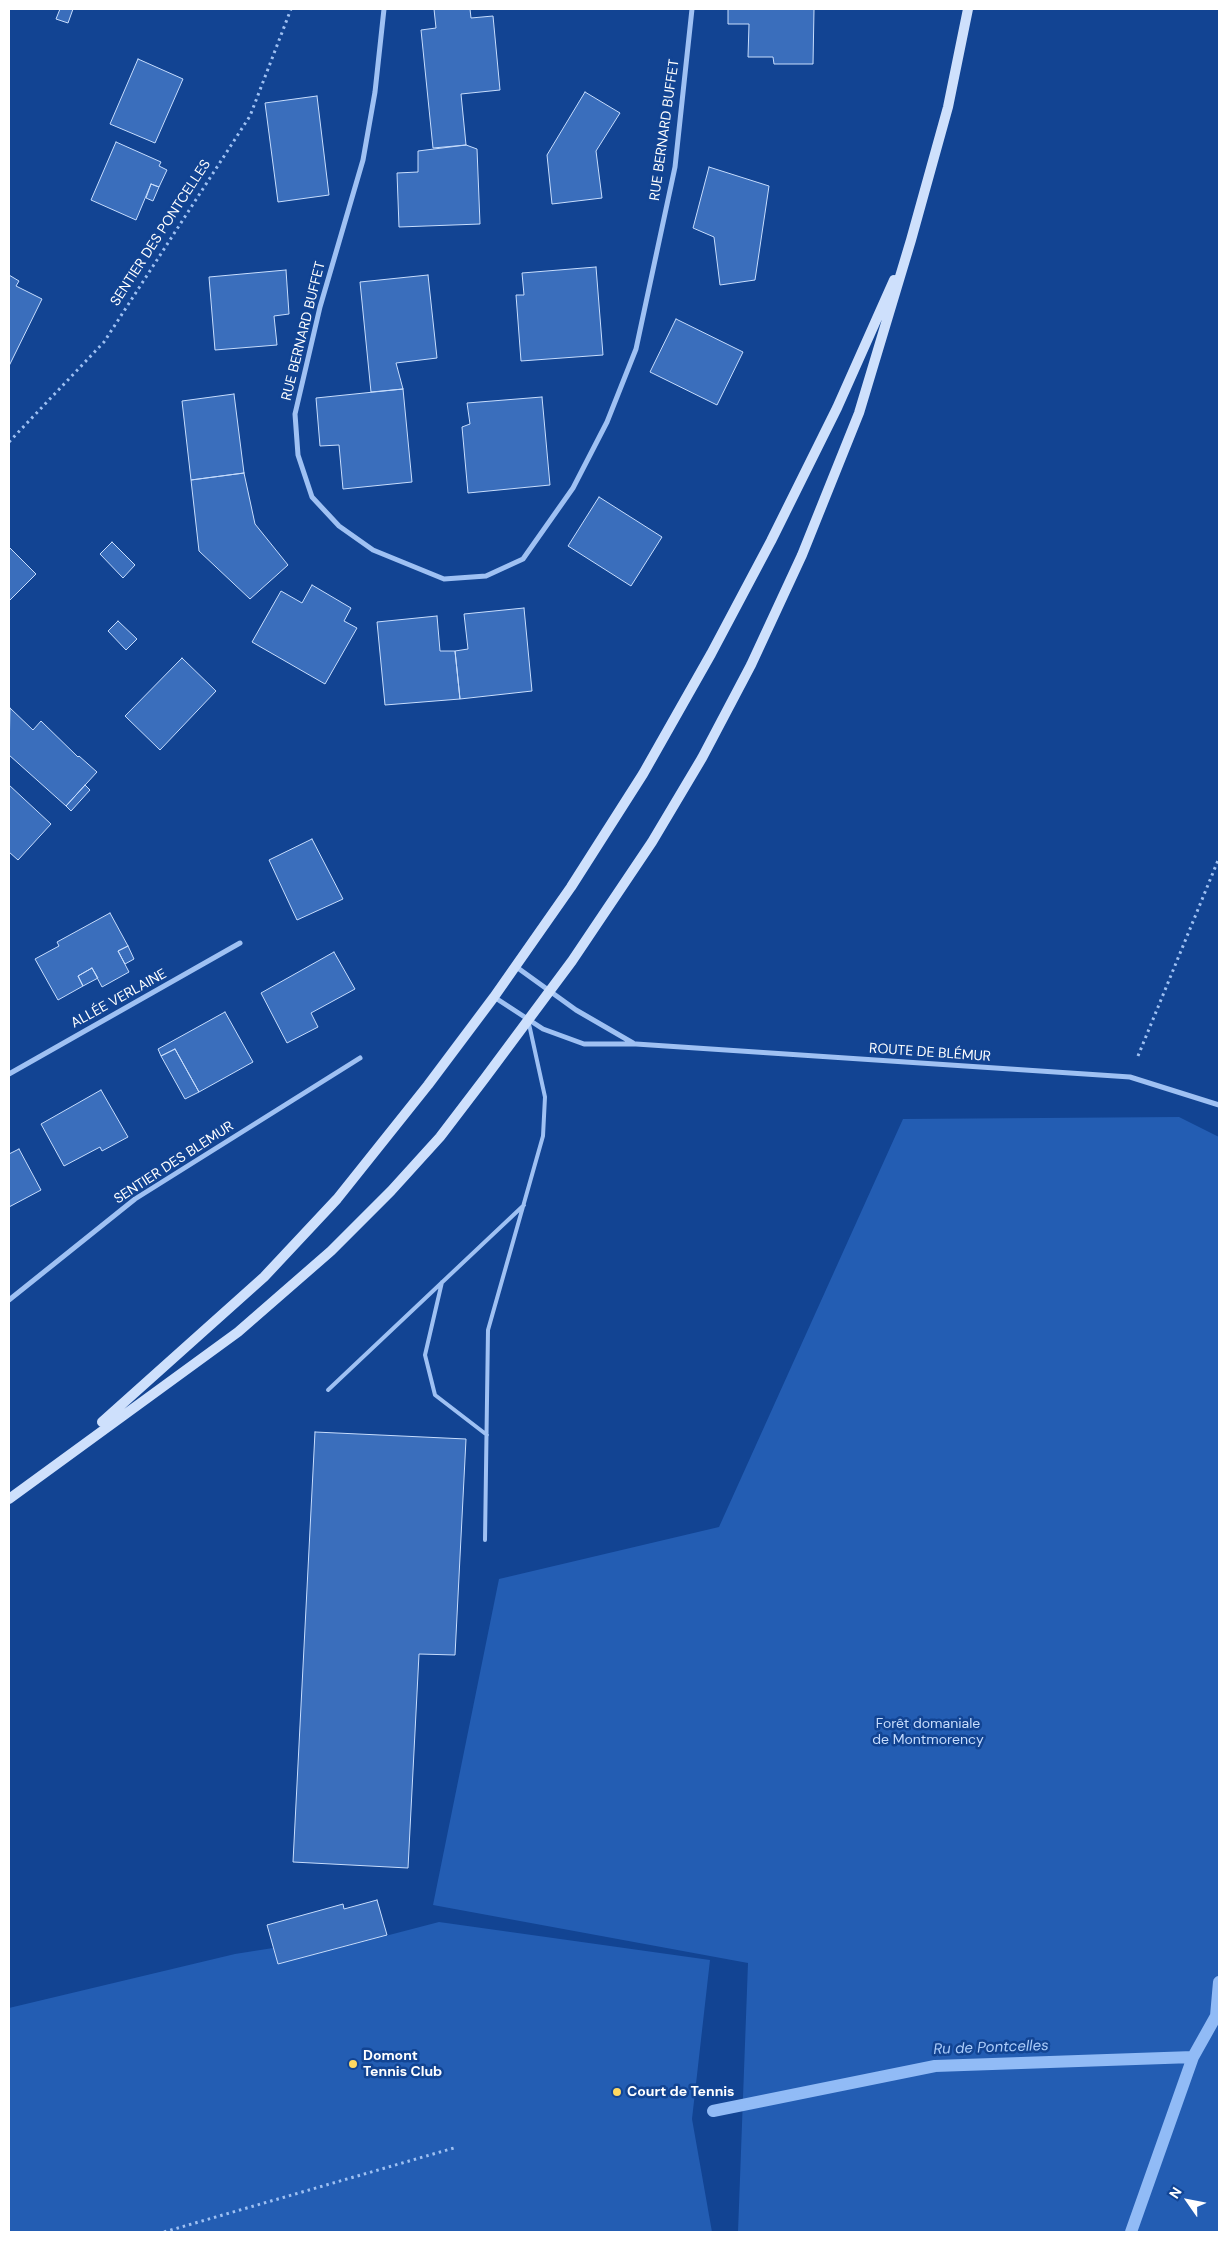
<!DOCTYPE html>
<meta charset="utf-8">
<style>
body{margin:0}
#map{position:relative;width:1228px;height:2241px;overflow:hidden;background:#124493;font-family:"DM Sans",sans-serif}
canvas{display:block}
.frame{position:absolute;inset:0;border:10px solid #fff;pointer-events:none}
.north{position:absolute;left:1163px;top:2176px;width:50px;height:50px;-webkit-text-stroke:4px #124493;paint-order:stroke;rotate:303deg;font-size:14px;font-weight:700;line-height:20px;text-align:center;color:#fff}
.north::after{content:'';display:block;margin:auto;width:18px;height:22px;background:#fff;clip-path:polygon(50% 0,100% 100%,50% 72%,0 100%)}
</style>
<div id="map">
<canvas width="1228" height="2241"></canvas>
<div class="frame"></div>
<div class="north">N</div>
</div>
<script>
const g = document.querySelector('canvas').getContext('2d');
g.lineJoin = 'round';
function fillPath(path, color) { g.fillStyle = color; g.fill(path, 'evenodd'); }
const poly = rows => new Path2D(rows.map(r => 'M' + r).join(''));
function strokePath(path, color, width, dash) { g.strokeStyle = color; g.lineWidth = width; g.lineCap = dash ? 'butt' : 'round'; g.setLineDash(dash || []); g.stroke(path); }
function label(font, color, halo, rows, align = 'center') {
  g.font = font + ' "DM Sans",sans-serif'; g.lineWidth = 5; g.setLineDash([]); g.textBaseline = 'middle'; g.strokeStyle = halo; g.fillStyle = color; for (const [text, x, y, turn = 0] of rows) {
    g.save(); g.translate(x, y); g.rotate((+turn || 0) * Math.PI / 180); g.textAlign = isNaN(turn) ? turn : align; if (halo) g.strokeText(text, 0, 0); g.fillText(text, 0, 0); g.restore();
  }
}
fillPath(poly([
 [1179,1117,1219,1137,1219,2232,738,2232,748,1963,433,1905,499,1579,719,1527,903,1119],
 [439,1922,710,1960,692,2119,712,2232,9,2232,9,2008,235,1954,273,1948,278,1964]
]), '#235db3');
strokePath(poly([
 [713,2111,935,2066,1193,2057,1216,2016,1219,1982],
 [1131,2232,1193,2057]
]), '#91bbf6', 12);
const building = poly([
 [60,9,73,9,68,23,56,19,60,9],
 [434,9,470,9,471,18,493,16,500,90,461,94,466,145,433,148,421,30,436,28,434,9],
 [728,9,814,9,813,64,774,64,773,57,748,57,749,24,728,24,728,9],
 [138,59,183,79,155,143,110,124,138,59],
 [585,92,620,113,596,151,602,198,552,204,547,155,585,92],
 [317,96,329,195,278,202,265,103,317,96],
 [116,142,161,162,159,166,167,170,159,187,151,184,136,220,91,200,116,142],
 [466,145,477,149,480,224,399,227,397,173,418,172,418,151,466,145],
 [709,167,769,186,755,280,720,285,714,237,693,228,709,167],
 [151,184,159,187,153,201,146,198,151,184],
 [596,267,603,355,521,361,516,295,524,295,522,273,596,267],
 [286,270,289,314,274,316,277,345,215,350,209,277,286,270],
 [9,275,19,281,16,286,42,299,9,366,9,275],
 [428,275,437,358,396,363,403,389,371,392,360,282,428,275],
 [676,319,743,352,717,405,650,372,676,319],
 [403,389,412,482,343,489,339,445,320,446,316,398,403,389],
 [234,394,244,473,191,480,182,401,234,394],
 [542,397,550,485,468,493,462,427,470,424,467,403,542,397],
 [244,473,255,524,288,565,250,599,199,551,191,480,244,473],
 [599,497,662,537,631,586,568,546,599,497],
 [112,542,135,565,123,578,100,554,112,542],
 [9,547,36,574,9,601,9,547],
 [312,585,351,608,344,621,357,628,325,684,252,642,281,591,302,603,312,585],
 [524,608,532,691,460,699,455,651,468,649,464,614,524,608],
 [437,616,440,651,455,651,460,699,385,705,377,622,437,616],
 [118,621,137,639,126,650,108,631,118,621],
 [182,658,216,691,160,750,125,716,182,658],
 [10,708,33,730,41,721,78,757,79,756,97,772,66,806,9,755,10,708],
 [9,785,51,824,18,860,9,852,9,785],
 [85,785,90,790,71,811,66,806,85,785],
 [312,839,343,899,297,920,269,860,312,839],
 [110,913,128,946,118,951,129,972,102,987,92,968,78,976,83,986,58,1000,35,959,59,946,57,942,110,913],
 [128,946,134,959,125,964,118,951,128,946],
 [334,952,355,989,311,1013,318,1027,287,1043,261,993,334,952],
 [92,968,98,978,83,986,78,976,92,968],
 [225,1012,253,1062,199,1092,175,1049,161,1056,158,1049,225,1012],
 [175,1049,199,1092,185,1099,161,1056,175,1049],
 [101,1090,128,1137,102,1151,100,1147,64,1166,41,1124,101,1090],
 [19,1149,41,1190,9,1207,9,1154,19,1149],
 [315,1432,466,1439,455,1655,419,1654,408,1868,293,1862,315,1432],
 [377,1900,387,1935,278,1964,267,1925,343,1904,344,1909,377,1900]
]);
fillPath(building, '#3a6ebc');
strokePath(building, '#c7ddfd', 1);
strokePath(poly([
 [9,442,104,342,250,116,291,9],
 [1138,1056,1219,858],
 [164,2232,454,2148]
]), '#9fc1f3', 3, [2.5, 4]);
strokePath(poly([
 [442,1282,425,1355,435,1395,487,1435],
 [328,1390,524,1205],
 [485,1540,488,1330,543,1136,545,1097,529,1024]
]), '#9fc1f3', 4);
strokePath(poly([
 [384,9,375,92,363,160,320,307,295,414,298,455,312,497,339,526,373,550,444,579,486,576,523,559,573,488,607,422,636,349,675,167,692,9],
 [515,966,576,1010,633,1043],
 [494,997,543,1029,584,1044,636,1044,1130,1077,1219,1105],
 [9,1074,240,943],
 [9,1300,135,1199,360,1058]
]), '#9fc1f3', 5);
strokePath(poly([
 [102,1422,264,1277,337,1199,428,1085,494,997,571,887,643,774,711,654,771,541,837,408,894,280],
 [9,1499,238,1332,331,1251,391,1191,440,1137,485,1078,572,961,652,842,702,758,751,665,802,555,859,413,911,240,948,107,968,9]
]), '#cee0fc', 10);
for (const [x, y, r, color] of [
 [353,2064,5,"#ffd961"],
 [617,2092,5,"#ffd961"]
]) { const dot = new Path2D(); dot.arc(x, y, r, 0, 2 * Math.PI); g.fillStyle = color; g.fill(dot); strokePath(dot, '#124493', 2); }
label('14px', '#fff', '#124493', [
 ["RUE BERNARD BUFFET",665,130,-82],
 ["SENTIER DES PONTCELLES",161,233,-57],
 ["RUE BERNARD BUFFET",304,331,-76],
 ["ALLÉE VERLAINE",119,999,-29],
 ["ROUTE DE BLÉMUR",930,1053,4],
 ["SENTIER DES BLEMUR",174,1163,-33]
]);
label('14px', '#c7ddfd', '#124493', [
 ["Forêt domaniale",928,1724],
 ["de Montmorency",928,1740]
]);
label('bold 14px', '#fff', '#124493', [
 ["Domont",363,2056],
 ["Tennis Club",363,2072],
 ["Court de Tennis",627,2092]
], 'left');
label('italic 15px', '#abccfa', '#124493', [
 ["Ru de Pontcelles",991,2048,-2]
]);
</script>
